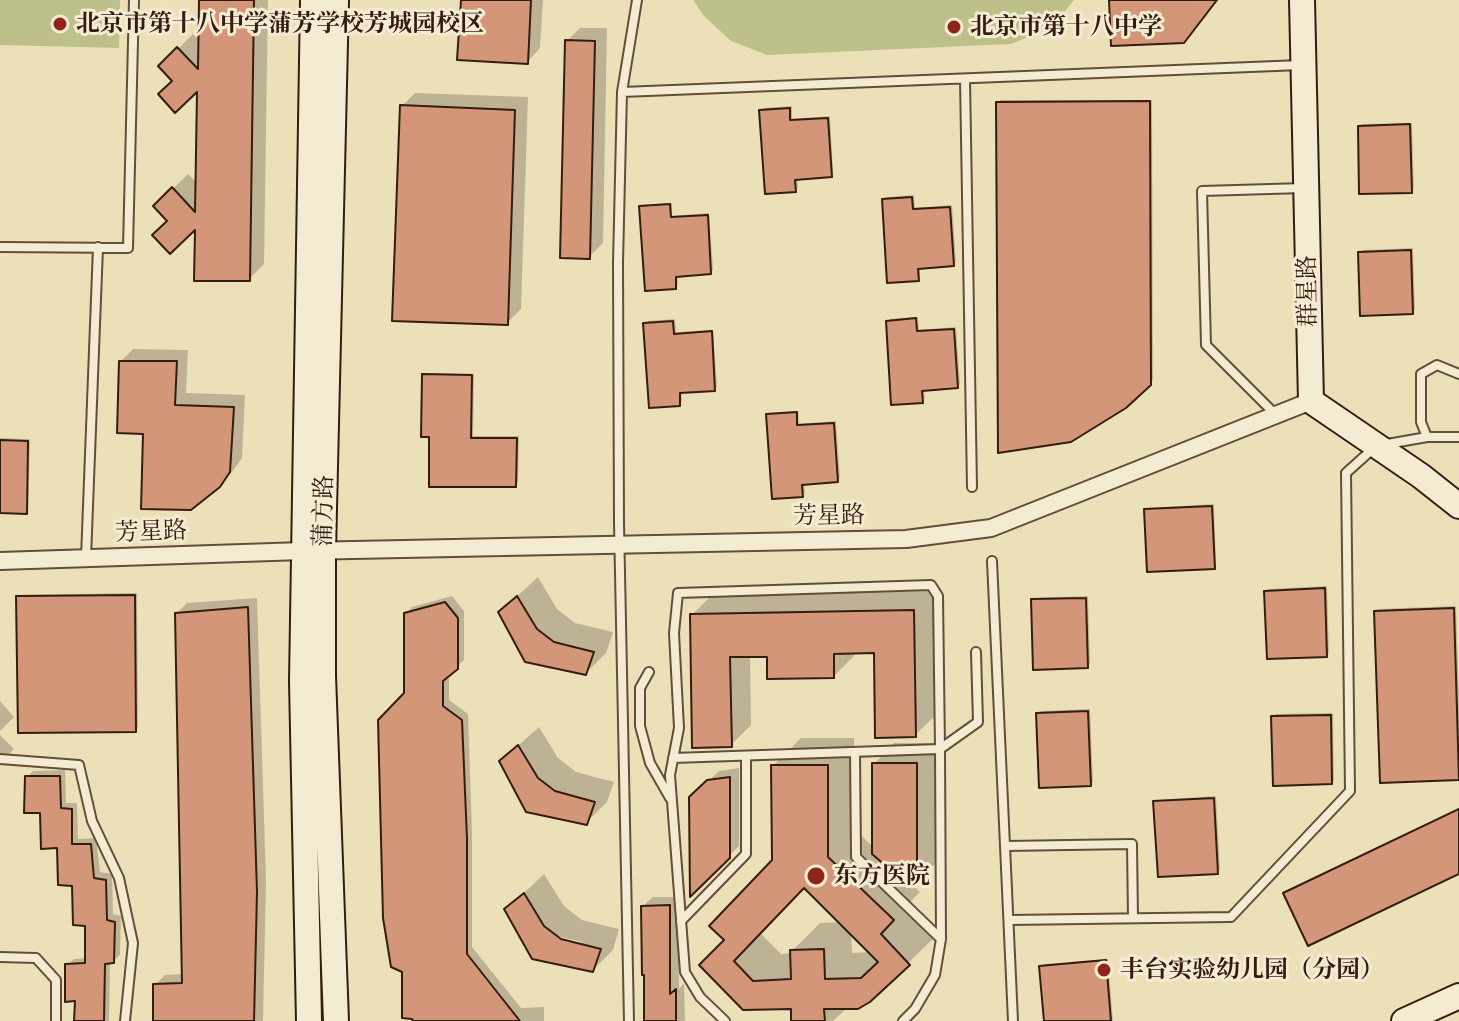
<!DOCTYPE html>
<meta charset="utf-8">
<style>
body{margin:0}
canvas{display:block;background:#ece0b9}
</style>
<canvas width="1459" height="1021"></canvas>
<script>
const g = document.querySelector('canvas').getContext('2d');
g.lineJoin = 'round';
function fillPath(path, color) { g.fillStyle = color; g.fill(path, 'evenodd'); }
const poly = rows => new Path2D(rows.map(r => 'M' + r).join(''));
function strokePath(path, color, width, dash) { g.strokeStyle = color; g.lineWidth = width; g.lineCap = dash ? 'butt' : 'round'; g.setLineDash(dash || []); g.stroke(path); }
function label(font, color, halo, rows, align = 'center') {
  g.font = font + ' "Libre Caslon Text","Noto Serif SC",serif'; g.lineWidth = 6; g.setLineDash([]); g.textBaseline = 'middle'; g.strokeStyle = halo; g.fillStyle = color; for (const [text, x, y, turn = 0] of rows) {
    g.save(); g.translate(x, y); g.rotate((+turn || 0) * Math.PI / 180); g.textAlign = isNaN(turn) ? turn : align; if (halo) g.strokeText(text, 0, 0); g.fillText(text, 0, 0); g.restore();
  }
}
fillPath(poly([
 [0,0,120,0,119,48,0,45],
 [693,0,1074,0,1052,27,1011,44,767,55,731,41,704,16]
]), '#bec08a');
fillPath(poly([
 [201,0,268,0,264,264,249,279,197,225,169,221,155,206,188,174,198,184,199,88,174,80,161,66,193,34,200,41],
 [463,0,543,0,540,48,527,62],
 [580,28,607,28,603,243,589,257,567,41],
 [415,93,528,97,521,309,507,323,402,106],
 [1000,100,1152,100,1153,380,1125,406,998,103],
 [792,106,792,119,830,116,833,173,831,175,797,178,798,187,795,190,761,110,764,108],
 [1412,123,1414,188,1411,191,1360,126,1362,124],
 [914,195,915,208,952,205,956,262,953,265,920,267,920,276,918,279,884,200,886,197],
 [672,203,672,216,709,213,713,270,711,272,677,274,678,284,676,287,641,207,644,205],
 [1413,248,1415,309,1413,312,1360,253,1363,250],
 [918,317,919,330,956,327,960,384,957,386,924,388,925,398,922,401,888,321,890,319],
 [675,319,676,332,713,330,717,386,715,389,681,391,682,401,679,404,645,324,648,321],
 [133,349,188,350,186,393,245,395,242,458,232,472,219,486,145,432,121,361],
 [427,373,474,374,473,436,519,436,518,482,516,485,431,435,424,375],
 [798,411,799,424,836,421,840,478,837,480,804,483,805,492,802,495,768,415,771,413],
 [0,438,30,439,28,509,26,512,0,511],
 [1214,504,1216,565,1214,567,1146,510,1149,508],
 [538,577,557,609,575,623,613,632,606,653,586,673,500,612],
 [1327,586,1329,652,1326,655,1266,591,1269,589],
 [933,591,936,715,915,735,876,651,854,651,854,656,834,676,769,654,750,655,751,725,731,745,692,615,712,595],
 [137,593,138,727,136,730,18,597,21,595],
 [452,596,464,611,464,660,449,674,449,700,468,714,472,831,472,947,521,1008,544,1007,544,1021,415,1021,406,694,406,614,412,607],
 [1088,596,1090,663,1087,666,1033,600,1035,598],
 [257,598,266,881,263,1021,155,1021,155,985,165,975,183,974,177,613,187,603],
 [1456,606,1459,702,1459,778,1381,780,1376,612,1378,609],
 [0,701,14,717,0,731],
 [1090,709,1093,782,1090,784,1038,714,1041,711],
 [1333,713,1334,780,1332,782,1273,717,1276,714],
 [539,727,558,758,576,772,614,782,607,802,587,822,501,761],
 [0,735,14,749,0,763],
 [801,738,854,738,855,829,874,848,874,764,894,743,937,743,937,862,916,882,910,882,920,892,907,905,936,936,908,963,848,1007,833,1021,793,1021,793,1007,744,1008,727,940,774,860,773,766],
 [805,886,841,922,820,923,792,951,792,953,781,954,760,933],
 [851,932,871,952,852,953],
 [739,768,739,846,692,892,702,787,719,771],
 [65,770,66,803,77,803,78,839,96,838,100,872,112,874,113,914,121,916,120,955,113,961,110,961,109,1021,76,1021,77,999,67,965,74,959,87,958,87,924,59,846,27,777,33,771],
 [1216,796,1220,869,1218,872,1155,802,1158,800],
 [544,874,564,906,582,920,619,929,613,950,593,970,507,909],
 [552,935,582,942,582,945,551,939],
 [653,897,678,897,679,989,684,983,685,1021,646,1021,643,906],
 [1108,959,1113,1021,1046,1021,1041,967,1044,964]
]), '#0003');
const building = poly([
 [199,0,254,0,250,281,194,281,195,230,170,254,152,235,167,221,153,206,172,187,195,212,197,92,175,113,158,94,172,81,158,66,177,47,198,69,199,0],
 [461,0,531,0,528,64,457,60,461,0],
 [1109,0,1217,0,1184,43,1111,46,1109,0],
 [565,40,595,41,590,259,560,258,565,40],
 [1150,101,1151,385,1126,408,1071,442,998,453,996,102,1150,101],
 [400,105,515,110,508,325,392,321,400,105],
 [790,108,790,120,828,118,832,177,795,180,796,192,765,194,759,110,790,108],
 [1410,124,1412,193,1359,194,1358,126,1410,124],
 [912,197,913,209,950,207,954,266,918,269,919,281,887,283,882,199,912,197],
 [670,204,671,217,708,215,711,274,676,277,676,289,645,291,639,206,670,204],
 [1411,250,1413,314,1360,316,1358,252,1411,250],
 [916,318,917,331,954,329,958,388,922,391,923,403,891,405,886,321,916,318],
 [673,321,674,334,712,331,715,391,680,393,680,406,649,408,643,323,673,321],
 [119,361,177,361,175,405,234,407,230,472,220,487,191,510,141,509,143,434,117,433,119,361],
 [422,374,472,375,471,438,517,438,516,487,429,487,429,437,421,437,422,374],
 [797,412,797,425,834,423,838,482,802,485,803,497,772,499,766,414,797,412],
 [0,440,28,441,27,514,0,513,0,440],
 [1212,506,1215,569,1147,572,1144,509,1212,506],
 [1325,588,1327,657,1267,659,1264,591,1325,588],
 [135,595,136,732,18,733,16,596,135,595],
 [517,596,537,629,554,642,594,652,586,675,525,662,498,612,517,596],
 [1086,598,1088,668,1033,670,1031,599,1086,598],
 [445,602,458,618,458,669,443,681,443,706,462,720,467,839,467,954,520,1021,413,1021,412,1019,402,1018,402,972,391,967,383,918,378,720,404,693,404,613,445,602],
 [248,607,257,892,254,1021,153,1021,153,984,182,983,175,613,248,607],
 [1454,608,1459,780,1380,783,1374,611,1454,608],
 [914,610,916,737,875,738,874,653,834,654,834,678,767,679,767,657,730,657,732,747,692,748,690,614,914,610],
 [1088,711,1091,786,1039,788,1036,713,1088,711],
 [1331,715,1332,784,1273,786,1271,716,1331,715],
 [518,745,538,778,555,791,595,802,587,825,526,812,499,761,518,745],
 [872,763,917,763,917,884,907,884,872,854,872,763],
 [771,765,828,765,828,857,894,920,881,934,910,965,870,1002,858,1009,824,1009,825,1021,791,1021,791,1009,743,1010,699,965,724,940,709,926,772,860,771,765],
 [804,888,878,962,861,978,825,979,824,949,790,950,791,979,753,981,734,961,804,888],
 [25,776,60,776,61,808,72,809,72,844,91,844,94,878,106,880,107,920,115,922,114,963,105,964,104,1021,74,1021,75,1001,65,1002,65,964,85,963,85,926,73,925,72,886,58,885,57,848,41,849,40,813,24,813,25,776],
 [730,777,730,858,690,897,689,797,707,780,730,777],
 [1214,798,1218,874,1158,877,1153,801,1214,798],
 [1459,809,1459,874,1308,946,1283,893,1459,809],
 [524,893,544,926,561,939,601,949,593,972,532,959,504,909,524,893],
 [670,905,670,994,676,989,676,1021,644,1021,644,975,642,975,641,906,670,905],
 [1106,960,1111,1021,1044,1021,1039,966,1106,960]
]);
fillPath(building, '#d49679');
strokePath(building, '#351c11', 2);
const lane = poly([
 [965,79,972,487],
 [622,92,1301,65],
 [0,247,128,248,134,0],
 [1275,414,1206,345,1202,191,1304,188],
 [1427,437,1421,422,1421,374,1437,365,1459,374],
 [86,558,98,247],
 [992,561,1013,1021],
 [649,672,640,688,640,726,650,763,670,798],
 [855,752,856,857,941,939],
 [673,758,940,749,978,722,976,652],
 [0,759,79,765,92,821,119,878,133,943,125,1021],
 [1006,846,1132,844,1133,918],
 [1009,920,1231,917,1350,791,1346,473,1376,446,1427,437,1459,437],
 [681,921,746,854,746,756],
 [0,957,36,958,56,980,56,1021],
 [629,1021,619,523,618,263,622,92,637,0],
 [725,1021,700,997,685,972,670,775,679,728,674,633,678,593,931,585,938,596,940,749,941,939,935,975,915,1009,903,1021]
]);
const street = poly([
 [0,561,303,551,906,539,991,528,1311,401]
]);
const secondary = poly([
 [1302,0,1311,401,1421,476,1459,506],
 [309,1021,302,681,313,0],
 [336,1021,323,676,323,551,336,0],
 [1404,1021,1459,996]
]);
strokePath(lane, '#634d3b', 12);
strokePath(street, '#634d3b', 20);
strokePath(secondary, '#351c11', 28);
strokePath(lane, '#f3ebd2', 8);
strokePath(street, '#f3ebd2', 16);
strokePath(secondary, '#f3ebd2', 24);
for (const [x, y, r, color] of [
 [60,24,8,"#8f2418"],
 [954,27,8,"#8f2418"],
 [816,876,10,"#8f2418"],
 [1104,970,8,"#8f2418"]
]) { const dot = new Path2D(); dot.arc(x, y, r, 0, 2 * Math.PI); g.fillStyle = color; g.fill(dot); strokePath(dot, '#f3ebd2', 3); }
label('bold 24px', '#351c11', '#f3ebd2', [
 ["北京市第十八中学蒲芳学校芳城园校区",76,24],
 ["北京市第十八中学",970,27],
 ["东方医院",834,876],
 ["丰台实验幼儿园（分园）",1120,970]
], 'left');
label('24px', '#351c11', '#f3ebd2', [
 ["群星路",1308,291,-91],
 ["蒲方路",324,511,-89],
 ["芳星路",829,516,-1],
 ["芳星路",151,532,-2]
]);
</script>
